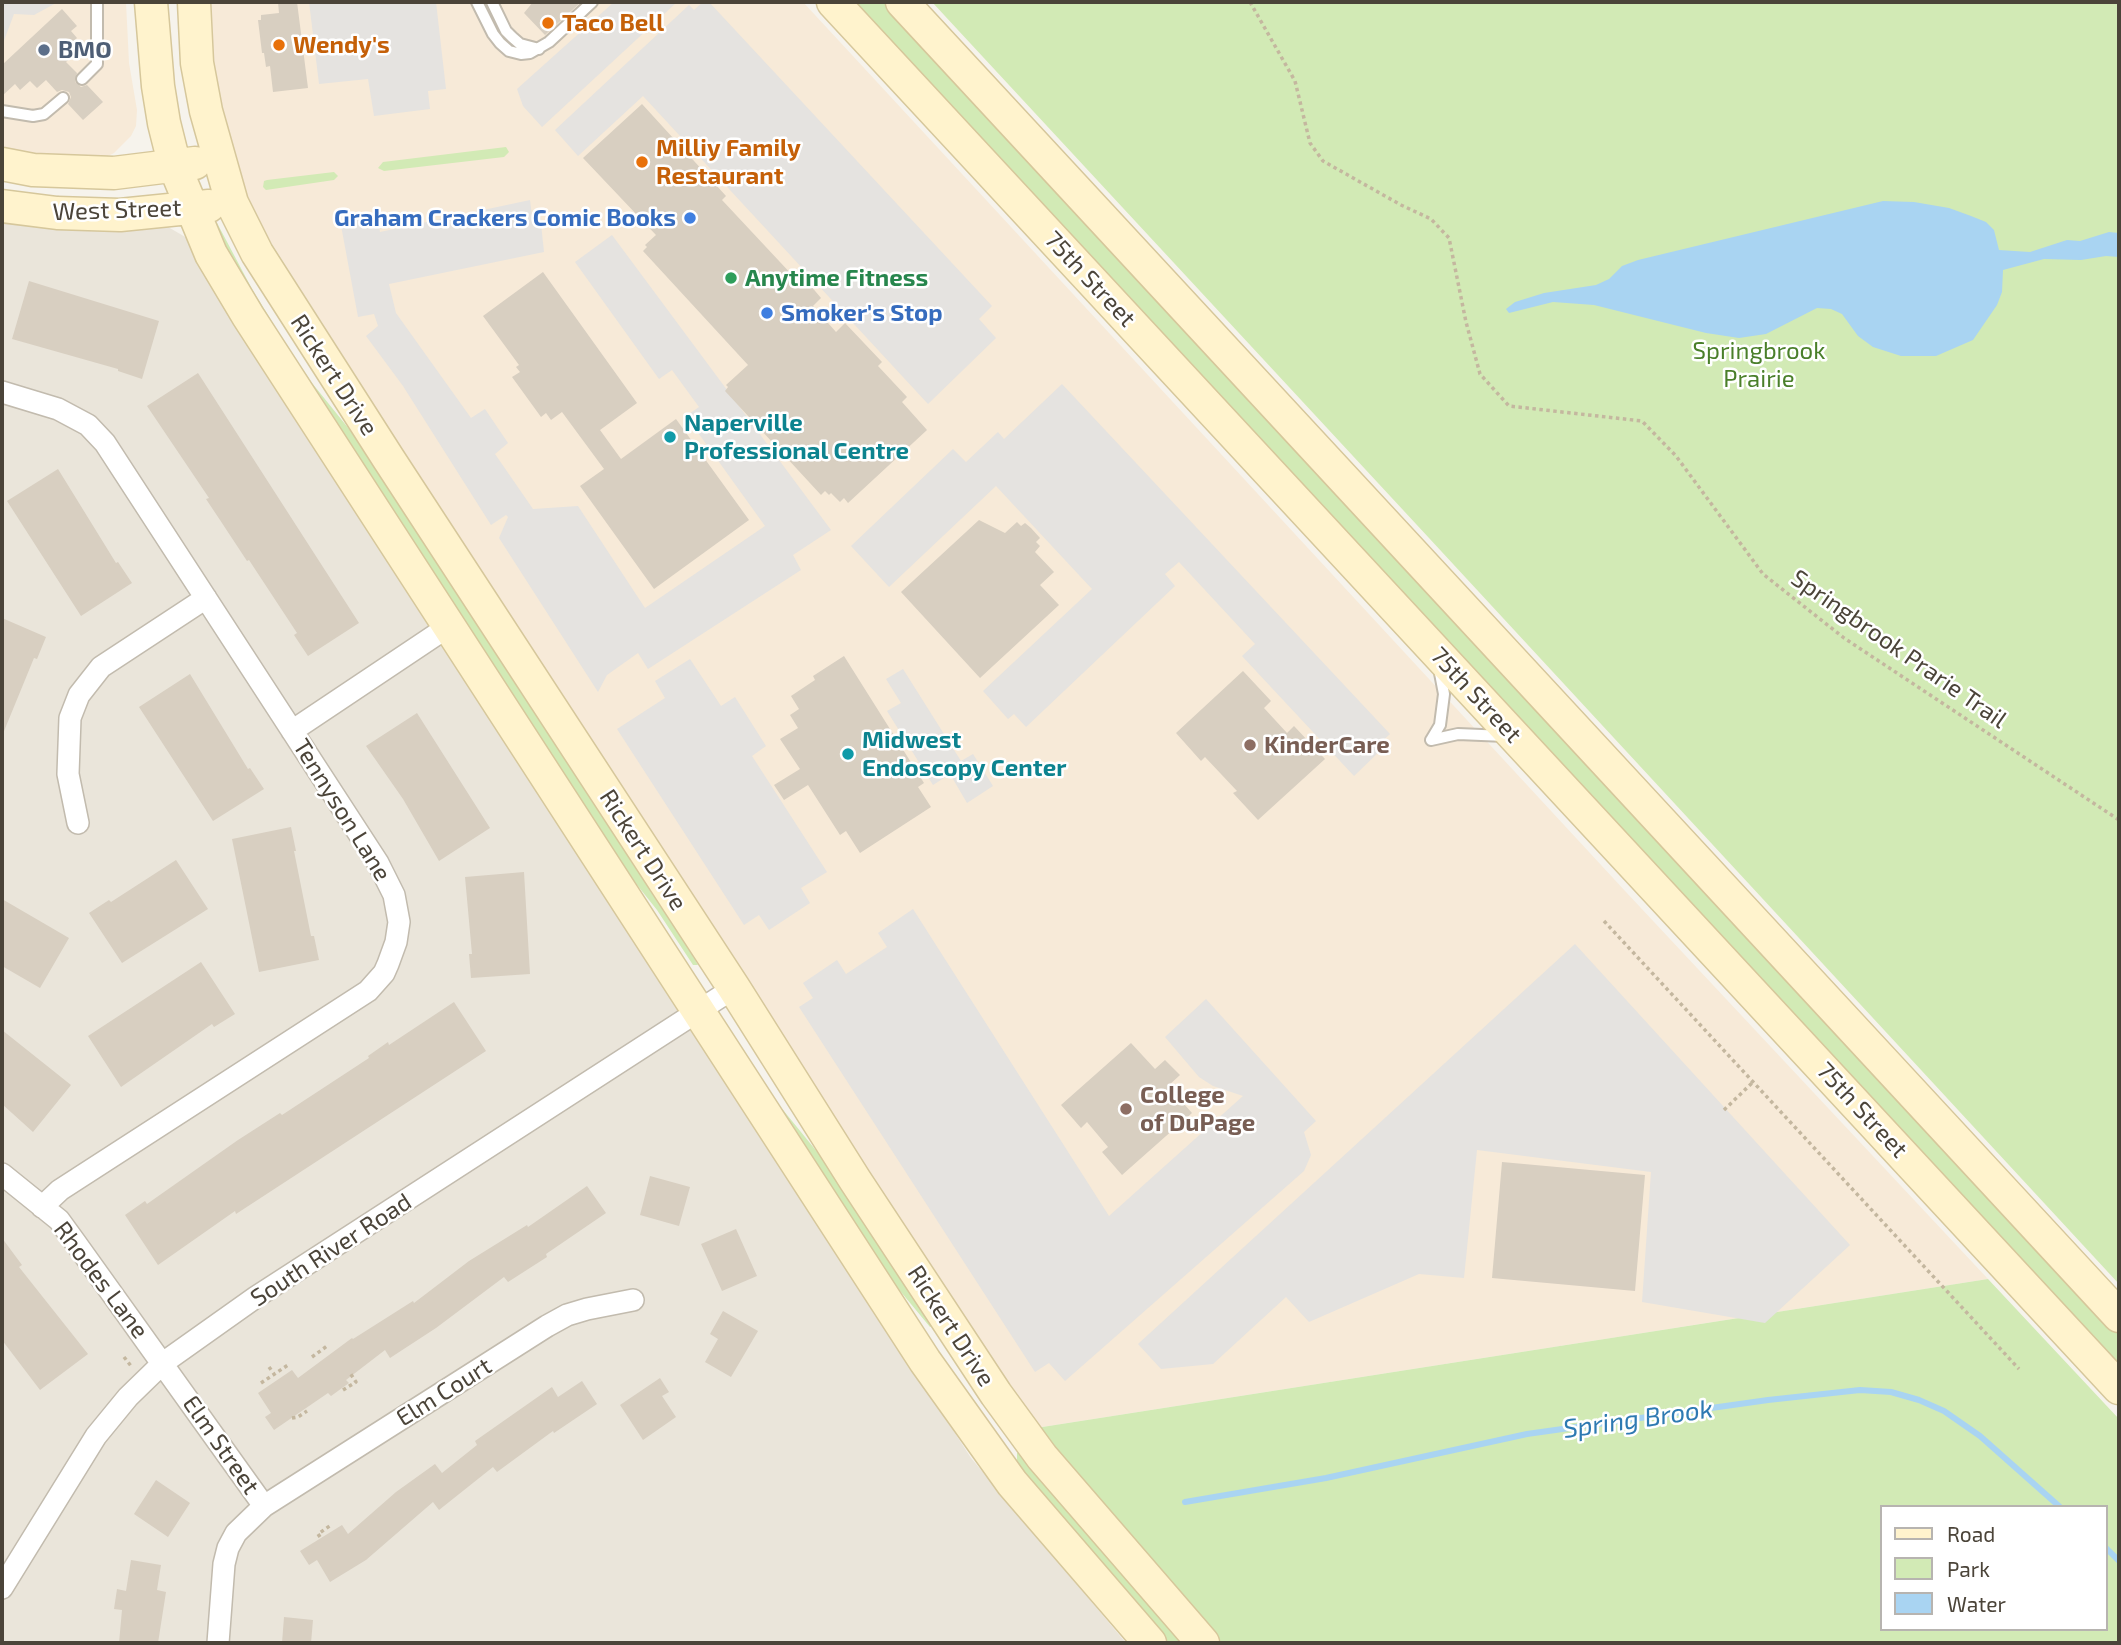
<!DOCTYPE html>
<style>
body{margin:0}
#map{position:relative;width:2121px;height:1645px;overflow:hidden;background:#f6f3ec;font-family:"Exo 2",sans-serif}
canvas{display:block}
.frame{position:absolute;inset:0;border:4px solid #4b4439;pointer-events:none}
.legend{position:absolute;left:1880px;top:1505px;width:228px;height:126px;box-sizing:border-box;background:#fff;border:2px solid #b7b4b0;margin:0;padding:9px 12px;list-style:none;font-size:21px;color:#4b4439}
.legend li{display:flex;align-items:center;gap:14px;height:35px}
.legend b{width:35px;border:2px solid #b7b4b0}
</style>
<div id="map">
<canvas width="2121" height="1645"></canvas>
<div class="frame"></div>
<ul class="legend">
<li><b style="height:9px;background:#fff3cd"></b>Road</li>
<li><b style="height:19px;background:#d2eab5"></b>Park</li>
<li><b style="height:19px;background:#a9d4f2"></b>Water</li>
</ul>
</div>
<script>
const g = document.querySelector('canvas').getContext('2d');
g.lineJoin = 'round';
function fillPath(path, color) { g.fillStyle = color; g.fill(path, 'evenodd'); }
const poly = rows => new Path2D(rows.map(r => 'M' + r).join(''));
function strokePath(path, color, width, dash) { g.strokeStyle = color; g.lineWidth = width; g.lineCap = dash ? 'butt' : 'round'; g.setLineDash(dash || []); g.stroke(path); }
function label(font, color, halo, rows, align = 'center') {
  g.font = font + ' "Exo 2",sans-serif'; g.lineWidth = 5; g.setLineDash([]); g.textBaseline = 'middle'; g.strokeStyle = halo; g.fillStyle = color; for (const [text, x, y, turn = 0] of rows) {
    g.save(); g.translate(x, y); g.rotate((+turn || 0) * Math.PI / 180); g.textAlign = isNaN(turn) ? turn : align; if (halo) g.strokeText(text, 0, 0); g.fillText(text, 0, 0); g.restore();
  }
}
fillPath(poly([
 [2,219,163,224,187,238,971,1458,1126,1643,2,1643]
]), '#eae5da');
fillPath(poly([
 [2,2,126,2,129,63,137,110,136,126,131,136,114,153,102,159,2,153],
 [207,2,803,2,1626,892,1988,1279,1036,1428,988,1363,579,728,250,209,225,137,214,77]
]), '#f7ead8');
fillPath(poly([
 [848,2,885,2,2119,1333,2119,1370],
 [932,2,2119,2,2119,1284,1429,538],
 [506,147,509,152,504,157,384,171,378,168,383,162],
 [334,172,338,176,334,180,266,190,263,187,264,181,267,180],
 [217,223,252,289,282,338,312,383,378,465,678,930,698,965,693,965,657,910,587,822,238,279,215,224],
 [737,1043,779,1105,840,1180,933,1326,930,1327,862,1245],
 [1988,1279,2119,1419,2119,1643,1222,1643,1089,1493,1036,1428],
 [1881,1507,2105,1507,2105,1629,1881,1629],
 [1017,1453,1021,1453,1027,1459,1066,1509,1184,1643,1164,1643,1017,1465]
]), '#d2eab5');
fillPath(poly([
 [2,2,58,2,34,15,14,14,2,46],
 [309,2,436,2,446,89,428,91,430,109,374,116,368,79,319,84],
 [614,2,677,2,542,127,523,106,517,89],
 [703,2,709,2,992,306,979,319,996,338,928,404,643,96,578,156,555,130,689,5,694,10],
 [530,200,532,216,540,214,544,252,389,284,396,313,471,418,485,409,508,443,495,454,533,509,578,506,645,608,765,526,686,416,699,407,672,370,659,379,575,262,612,235,831,530,793,555,801,570,648,669,638,653,607,675,598,692,499,538,508,517,506,515,491,525,403,386,366,336,378,326,374,314,358,317,340,220,377,214,380,232],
 [1062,384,1390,734,1377,746,1381,750,1354,776,1242,656,1255,644,1179,562,1165,574,1175,586,1026,727,1014,714,1008,719,983,691,1092,589,996,486,889,587,851,546,953,449,966,462,998,432,1004,439],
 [690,659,721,706,735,697,766,746,752,756,827,872,801,888,810,903,769,930,759,915,744,925,617,729,665,698,655,681],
 [903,669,961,761,973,754,993,786,967,803,950,774,933,785,887,711,901,703,886,679],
 [913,909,1109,1216,1243,1096,1213,1086,1199,1077,1165,1037,1206,999,1316,1121,1304,1132,1311,1155,1304,1171,1065,1381,1049,1363,1035,1372,799,1007,813,998,803,983,837,960,846,974,887,947,878,933],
 [1575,944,1850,1245,1765,1323,1642,1302,1651,1172,1477,1150,1464,1278,1419,1274,1309,1322,1286,1297,1213,1364,1161,1369,1138,1344]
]), '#e5e3e0');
fillPath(poly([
 [1883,201,1914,202,1949,208,1971,216,1986,222,1994,230,1999,250,2030,252,2067,240,2080,241,2109,232,2119,233,2119,257,2106,256,2081,260,2044,259,2003,270,2002,292,1997,305,1973,340,1936,356,1901,356,1873,347,1858,336,1842,314,1831,309,1817,308,1766,334,1739,338,1706,333,1594,305,1553,302,1509,313,1506,309,1515,302,1544,293,1596,285,1609,279,1622,266,1638,260]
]), '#a9d4f2');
strokePath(poly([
 [1185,1502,1326,1478,1527,1434,1768,1400,1860,1390,1891,1392,1919,1400,1944,1411,1980,1436,2060,1507],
 [2105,1547,2119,1561]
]), '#a9d4f2', 6);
fillPath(poly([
 [278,2,297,2,308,88,273,92,270,66,266,67,264,53,262,53,258,20,261,20,261,15,279,13],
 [533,2,581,2,545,35,524,13],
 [62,9,77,26,71,31,77,38,68,46,75,54,66,62,77,73,75,82,81,87,87,85,103,102,83,120,68,104,71,97,69,92,62,90,57,92,46,80,37,88,30,81,20,90,15,84,2,96,2,65],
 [642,104,726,196,722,200,794,277,805,289,810,285,821,298,813,306,836,332,845,323,882,362,878,366,907,397,902,402,927,430,848,503,844,498,840,502,831,493,829,495,825,491,821,495,725,391,728,387,726,385,748,365,643,251,647,247,645,245,656,235,583,158],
 [543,272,637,403,600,430,621,459,676,419,749,520,654,589,580,486,604,469,562,412,551,420,546,413,541,417,512,377,520,372,516,367,519,365,483,316],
 [29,281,159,321,142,379,118,371,118,369,12,339],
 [198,373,359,623,308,656,294,635,297,633,249,560,247,561,220,520,206,499,209,498,147,406],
 [58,469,116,563,118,562,132,583,81,616,7,501],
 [979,520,1005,533,1017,522,1021,526,1025,523,1031,528,1040,538,1036,542,1040,546,1035,552,1054,572,1040,585,1059,605,980,678,901,592],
 [2,618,46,637,37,659,34,658,2,736],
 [844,656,924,783,918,787,931,807,860,853,846,831,840,835,808,785,784,800,774,785,800,769,780,739,798,728,790,715,799,709,791,696,815,680,813,676],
 [1243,671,1271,701,1264,708,1287,733,1294,726,1325,759,1258,820,1233,793,1237,791,1205,757,1201,761,1176,733],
 [190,674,248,769,250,768,264,789,213,821,139,707],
 [417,713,490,828,439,861,403,799,366,746],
 [291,827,296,851,294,851,311,936,314,936,319,960,259,972,232,839],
 [176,860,208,909,122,963,89,913,109,900,111,902],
 [524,872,530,974,471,978,469,954,472,954,465,877],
 [2,899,69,938,40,988,2,966],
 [201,962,235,1014,214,1027,212,1024,121,1087,88,1036],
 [454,1002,486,1051,236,1214,235,1211,158,1265,125,1215,145,1201,147,1204,238,1140,280,1113,282,1115,369,1058,368,1056,388,1042,389,1045],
 [2,1030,71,1085,33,1132,2,1104],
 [1131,1043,1155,1069,1165,1060,1180,1075,1168,1086,1192,1113,1122,1175,1102,1152,1108,1147,1087,1122,1081,1128,1061,1105],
 [1502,1162,1645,1175,1635,1291,1492,1278],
 [650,1176,690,1187,679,1226,640,1215],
 [587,1186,606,1213,546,1254,547,1257,508,1282,504,1277,436,1328,390,1358,385,1350,346,1380,349,1383,331,1396,328,1393,274,1430,265,1417,271,1413,258,1393,292,1370,298,1378,352,1338,353,1339,413,1301,414,1303,469,1261,527,1225,528,1227],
 [736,1229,757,1276,722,1291,701,1244],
 [2,1238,22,1265,19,1267,88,1354,40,1390,2,1340],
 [723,1311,758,1331,731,1377,705,1362,718,1339,710,1334],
 [660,1378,669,1392,662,1396,676,1417,643,1440,620,1405],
 [582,1381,597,1404,554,1433,553,1431,497,1472,493,1467,439,1510,433,1502,366,1560,330,1582,317,1560,309,1565,300,1551,342,1525,348,1534,396,1492,435,1464,442,1473,477,1445,475,1441,552,1387,558,1397],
 [156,1480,190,1503,168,1537,134,1514],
 [131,1560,161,1565,157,1590,166,1592,158,1643,119,1643,122,1610,114,1609,117,1589,126,1591],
 [284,1617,313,1620,311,1643,282,1643]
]), '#d8cfc1');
const lane = poly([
 [477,2,493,34,500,43,509,51,521,54,530,53,549,42,592,2],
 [492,2,506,31,512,37,520,44,539,49],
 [82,79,97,64,97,2],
 [2,111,33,116,44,114,63,98],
 [1431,740,1440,725,1444,694,1439,668],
 [1431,740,1458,734,1505,736]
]);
const street = poly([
 [2,392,58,409,88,425,105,443,378,863,394,895,399,922,396,942,388,964,384,973,368,991,60,1190,42,1207],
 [292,731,449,626],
 [78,823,68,774,70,718,79,695,101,667,206,598],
 [2,1174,59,1220,75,1242,264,1506],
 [2,1588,96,1436,128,1397,163,1363,256,1297,734,988],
 [218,1643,224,1564,228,1548,236,1533,264,1506,547,1326,567,1315,587,1309,633,1300]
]);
const secondary = poly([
 [151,2,158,86,164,123,175,167,211,254,248,316,925,1361,1012,1483,1150,1643],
 [194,2,197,63,206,111,232,203,257,253,388,458,734,988,855,1180,996,1394,1042,1457,1203,1643],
 [833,2,2119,1388],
 [902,2,2119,1316],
 [2,164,33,170,114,173,195,163],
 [2,206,57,213,120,215,209,206]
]);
strokePath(lane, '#c2bbae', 14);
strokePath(street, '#c2bbae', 24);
strokePath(secondary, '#d6c79b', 35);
strokePath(poly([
 [1250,2,1295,81,1310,143,1323,161,1401,205,1431,219,1449,238,1466,322,1480,374,1509,406,1642,421,1676,456,1763,574,1844,638,2119,820],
 [1604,921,2019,1369],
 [1724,1110,1753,1082],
 [124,1357,131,1366],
 [312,1357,327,1346],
 [269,1367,274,1374],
 [261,1383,288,1365],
 [343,1390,356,1382,350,1373],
 [292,1418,298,1417,307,1411],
 [320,1537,318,1534,331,1525]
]), '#c4b79f', 3.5, [3.5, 3.5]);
strokePath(lane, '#fff', 10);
strokePath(street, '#fff', 21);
strokePath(secondary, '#fff3cd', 32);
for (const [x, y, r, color] of [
 [548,23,7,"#e8710a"],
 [279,45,7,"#e8710a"],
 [44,50,7,"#5c6f8a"],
 [642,162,7,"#e8710a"],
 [690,218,7,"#3f7fe0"],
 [731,278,7,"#2e9e5b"],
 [767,313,7,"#3f7fe0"],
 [670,437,7,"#0f9aa8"],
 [1250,745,7,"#8d6e63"],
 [848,754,7,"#0f9aa8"],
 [1126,1109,7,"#8d6e63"]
]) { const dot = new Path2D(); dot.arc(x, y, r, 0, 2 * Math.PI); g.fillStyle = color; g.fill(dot); strokePath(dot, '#fff', 2.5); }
label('bold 24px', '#c56008', '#fff', [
 ["Taco Bell",562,23],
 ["Wendy's",293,45],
 ["Milliy Family",656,148],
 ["Restaurant",656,176]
], 'left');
label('bold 24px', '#4e5e75', '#fff', [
 ["BMO",58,50]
], 'left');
label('24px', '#4b4439', '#fff', [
 ["West Street",117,210,-2],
 ["75th Street",1090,279,47],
 ["Rickert Drive",334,375,57],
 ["Springbrook Prarie Trail",1899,649,35],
 ["75th Street",1476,695,47],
 ["Tennyson Lane",342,810,58],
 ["Rickert Drive",643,850,57],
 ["75th Street",1862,1110,47],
 ["South River Road",331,1250,-33],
 ["Rhodes Lane",101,1280,53],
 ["Rickert Drive",951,1326,57],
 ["Elm Court",444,1392,-32],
 ["Elm Street",221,1445,55]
]);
label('bold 24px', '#366cbe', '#fff', [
 ["Graham Crackers Comic Books",676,218],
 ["Smoker's Stop",781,313,"left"]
], 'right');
label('bold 24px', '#27864d', '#fff', [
 ["Anytime Fitness",745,278]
], 'left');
label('24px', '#4a7f2a', '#fff', [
 ["Springbrook",1759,351],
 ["Prairie",1759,379]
]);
label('bold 24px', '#0d838f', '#fff', [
 ["Naperville",684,423],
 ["Professional Centre",684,451],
 ["Midwest",862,740],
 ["Endoscopy Center",862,768]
], 'left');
label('bold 24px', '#785e54', '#fff', [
 ["KinderCare",1264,745],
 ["College",1140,1095],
 ["of DuPage",1140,1123]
], 'left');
label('italic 26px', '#2e7ab2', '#fff', [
 ["Spring Brook",1638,1419,-8]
]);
</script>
